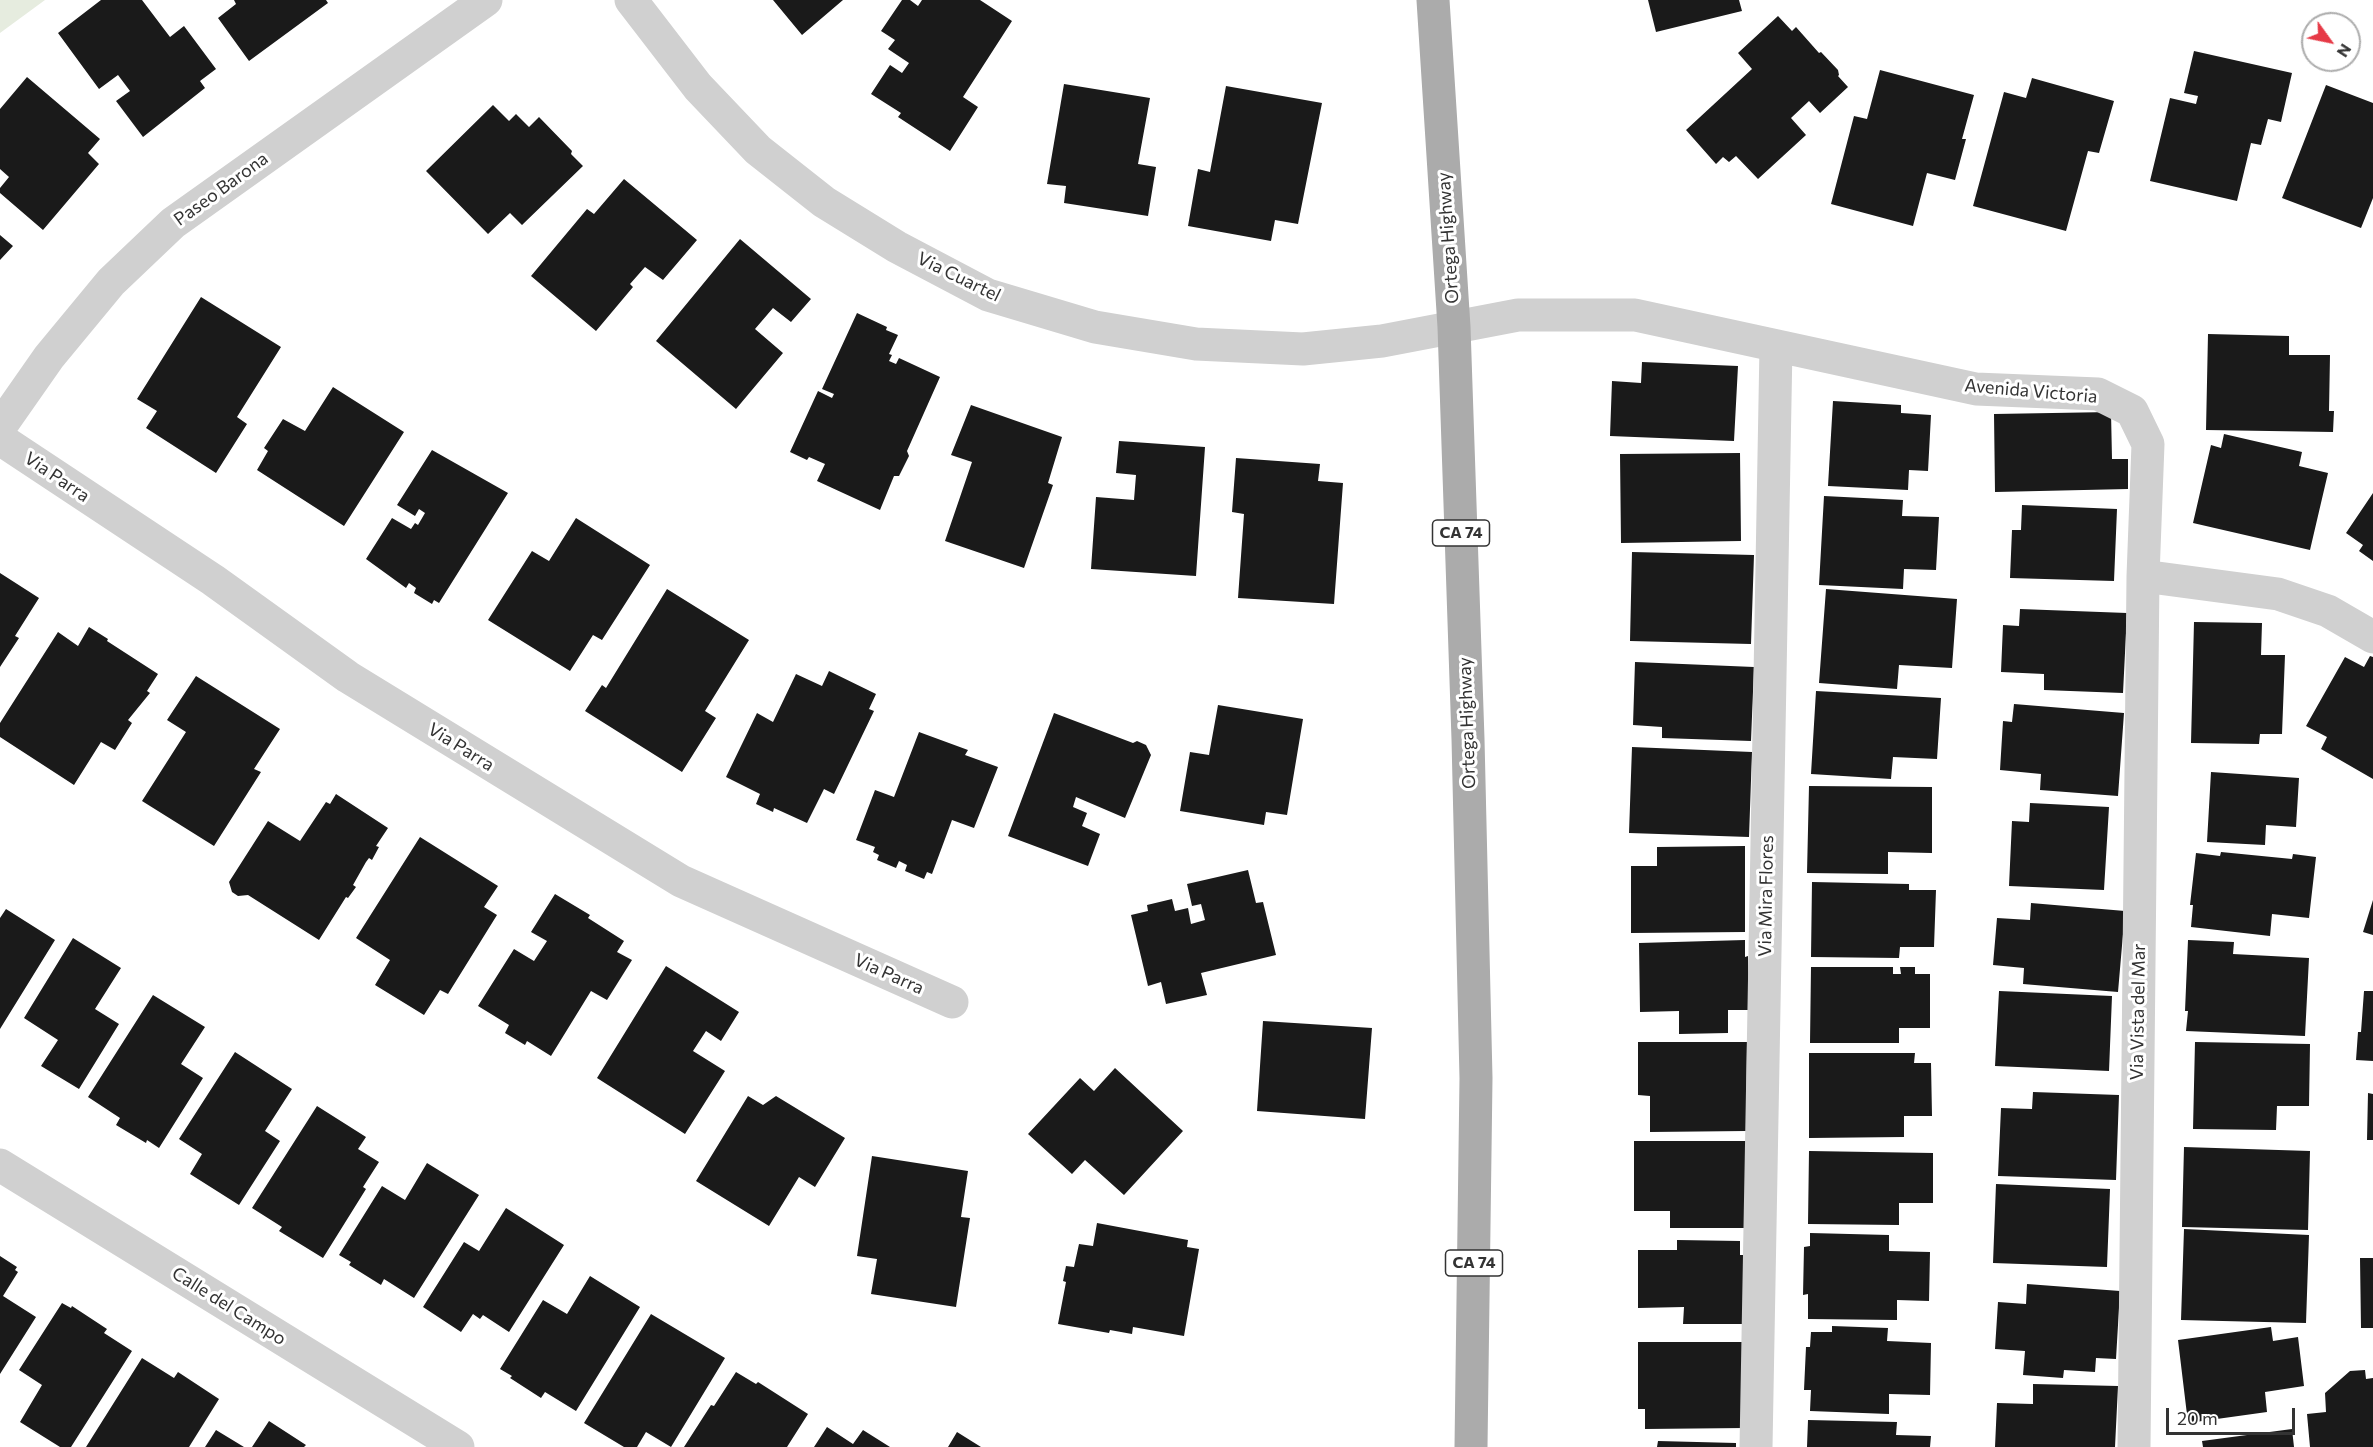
<!DOCTYPE html>
<style>
body{margin:0}
#map{position:relative;width:2373px;height:1447px;overflow:hidden;background:#fff;font-family:Commissioner,sans-serif}
canvas{display:block}
.north{position:absolute;left:2301px;top:12px;width:60px;height:60px;box-sizing:border-box;background:#fff;border:2px solid #adadad;border-radius:50%;rotate:123deg;font-size:16px;font-weight:700;line-height:24px;text-align:center;color:#333}
.north::after{content:'';display:block;margin:auto;width:21px;height:27px;background:#e63946;clip-path:polygon(50% 0,100% 100%,50% 72%,0 100%)}
.scale{position:absolute;left:2166px;top:1408px;width:129px;height:27px;box-sizing:border-box;border:3px solid #333;border-top:0;padding-left:8px;font-size:18px;line-height:21px;white-space:nowrap;color:#333;-webkit-text-stroke:4px #fff;paint-order:stroke}
</style>
<div id="map">
<canvas width="2373" height="1447"></canvas>
<div class="north">N</div>
<div class="scale">20 m</div>
</div>
<script>
const g = document.querySelector('canvas').getContext('2d');
g.lineJoin = 'round';
function fillPath(path, color) { g.fillStyle = color; g.fill(path, 'evenodd'); }
const poly = rows => new Path2D(rows.map(r => 'M' + r).join(''));
function strokePath(path, color, width, dash) { g.strokeStyle = color; g.lineWidth = width; g.lineCap = dash ? 'butt' : 'round'; g.setLineDash(dash || []); g.stroke(path); }
function label(font, color, halo, rows, align = 'center') {
  g.font = font + ' Commissioner,sans-serif'; g.lineWidth = 6; g.setLineDash([]); g.textBaseline = 'middle'; g.strokeStyle = halo; g.fillStyle = color; for (const [text, x, y, turn = 0] of rows) {
    g.save(); g.translate(x, y); g.rotate((+turn || 0) * Math.PI / 180); g.textAlign = isNaN(turn) ? turn : align; if (halo) g.strokeText(text, 0, 0); g.fillText(text, 0, 0); g.restore();
  }
}
fillPath(poly([
 [0,0,45,0,0,33]
]), '#e6ecdf');
fillPath(poly([
 [101,0,142,0,170,37,184,26,216,69,200,81,205,88,143,137,116,101,130,91,118,75,99,89,58,33],
 [234,0,326,0,328,3,249,61,218,18,236,4],
 [773,0,843,0,802,35],
 [902,0,910,0,918,6,922,0,980,0,1012,21,963,97,978,107,950,151,898,117,901,113,871,94,890,65,902,73,909,63,888,49,895,40,881,31],
 [1648,0,1739,0,1742,11,1656,32],
 [1778,16,1792,31,1796,27,1819,53,1821,52,1838,70,1839,75,1838,76,1848,87,1820,113,1809,101,1791,118,1806,135,1758,179,1736,156,1729,162,1723,157,1716,164,1686,130,1752,69,1738,53],
 [2194,51,2292,73,2281,122,2268,119,2261,145,2251,143,2237,201,2150,181,2170,98,2196,104,2198,96,2184,93],
 [1880,70,1974,95,1962,139,1966,139,1955,180,1927,173,1913,226,1831,204,1854,116,1867,119],
 [27,77,100,139,88,153,99,164,43,230,0,193,0,188,9,177,0,169,0,109],
 [2032,78,2114,101,2099,153,2088,151,2066,231,1973,206,2004,92,2026,98],
 [1064,84,1150,98,1138,164,1156,167,1148,216,1064,203,1066,186,1047,184],
 [2326,85,2373,103,2373,198,2361,228,2282,198],
 [1226,86,1322,103,1298,224,1275,220,1271,241,1188,226,1198,169,1210,172],
 [493,105,509,121,516,114,529,127,539,117,572,151,571,154,583,166,522,225,510,213,488,234,426,171],
 [624,179,697,240,663,280,645,267,630,284,633,287,596,331,531,276,587,209,594,214],
 [0,235,13,246,0,260],
 [740,239,811,299,791,322,773,308,755,329,783,353,736,409,656,341],
 [201,297,281,347,237,417,247,424,216,473,146,428,157,411,137,399],
 [857,313,887,327,886,330,898,335,889,354,892,355,889,361,896,364,899,358,940,377,907,451,909,456,899,476,894,476,880,510,817,481,825,464,809,457,807,460,790,452,818,391,832,398,834,394,822,389],
 [2208,334,2289,336,2289,355,2330,355,2329,411,2334,411,2333,432,2206,430],
 [1642,362,1738,366,1734,441,1610,436,1612,381,1641,383],
 [333,387,404,432,344,526,257,470,268,451,264,448,283,419,305,431],
 [1833,401,1901,405,1901,413,1931,415,1928,471,1909,470,1908,490,1828,486],
 [971,405,1062,437,1048,483,1053,485,1024,568,945,541,972,462,951,455],
 [2111,412,2112,459,2128,459,2128,489,1995,492,1994,414],
 [2224,434,2302,452,2299,466,2328,473,2310,550,2193,523,2211,445,2221,448],
 [1119,441,1205,447,1196,576,1091,569,1096,497,1134,500,1136,475,1116,473],
 [432,450,508,493,439,603,434,600,432,604,414,593,416,588,409,583,406,588,366,559,392,518,411,529,415,523,418,525,425,513,419,509,415,516,397,505],
 [1740,453,1741,541,1621,543,1620,454],
 [1236,458,1320,464,1318,481,1343,483,1334,604,1238,598,1244,514,1232,512],
 [2373,493,2373,561,2359,551,2363,545,2346,533],
 [1824,496,1903,500,1902,516,1939,517,1936,570,1904,569,1903,589,1819,585],
 [2022,505,2117,509,2114,581,2010,578,2012,530,2021,530],
 [576,518,650,565,602,640,593,635,570,671,488,620,532,551,549,561],
 [1632,552,1754,555,1751,644,1630,641],
 [0,573,39,598,15,636,19,638,0,667],
 [667,589,749,640,705,711,716,718,682,772,585,711,602,685,606,688],
 [1826,589,1957,599,1952,668,1899,665,1897,689,1819,683],
 [2020,609,2127,613,2123,693,2044,690,2044,674,2001,672,2003,625,2019,626],
 [2194,622,2262,623,2261,655,2285,655,2282,734,2260,734,2259,744,2191,743],
 [89,627,108,639,107,641,158,674,147,691,150,693,128,720,132,723,115,750,101,742,74,785,0,737,0,723,58,632,78,646],
 [2370,656,2373,657,2373,779,2321,749,2327,737,2306,726,2345,657,2364,667],
 [1635,662,1754,667,1751,741,1662,738,1662,727,1633,725],
 [829,671,876,694,869,709,874,711,834,794,824,789,807,823,774,808,773,812,756,804,760,794,726,777,757,713,773,722,796,674,822,686],
 [196,676,280,729,254,769,261,772,214,846,142,801,186,732,167,720],
 [1816,691,1941,698,1937,759,1893,757,1891,779,1811,774],
 [2014,704,2124,713,2118,796,2040,790,2041,774,2000,770,2003,721,2012,722],
 [1218,705,1303,719,1287,815,1266,812,1264,825,1180,811,1190,752,1209,755],
 [1054,713,1133,743,1137,741,1146,745,1151,755,1125,818,1076,797,1073,807,1087,813,1082,826,1100,834,1088,866,1008,836],
 [919,732,968,750,965,755,998,767,974,828,952,820,932,874,927,872,924,879,905,871,907,865,899,861,896,868,877,860,879,855,873,852,875,847,856,840,875,790,894,797],
 [1632,747,1752,752,1749,837,1629,833],
 [2211,772,2299,778,2296,827,2266,825,2265,845,2207,842],
 [1809,786,1932,787,1932,853,1888,852,1888,874,1807,873],
 [336,794,388,828,376,846,379,847,372,860,369,858,366,862,353,885,356,887,348,898,346,897,319,940,248,895,238,896,232,892,229,882,268,821,300,841,326,802,330,804],
 [2030,803,2109,807,2104,890,2009,886,2012,821,2029,822],
 [420,837,498,886,484,907,497,915,448,994,440,990,424,1015,375,985,390,960,356,938],
 [1745,846,1745,932,1631,933,1631,866,1657,866,1657,847],
 [2221,852,2292,859,2293,854,2316,857,2309,918,2272,914,2270,936,2191,927,2193,905,2190,905,2196,853,2220,856],
 [1248,870,1256,903,1263,902,1276,955,1201,973,1207,995,1166,1004,1161,982,1148,986,1131,915,1148,911,1147,905,1172,899,1175,911,1188,908,1191,924,1205,920,1201,904,1192,906,1187,884],
 [1812,882,1909,884,1909,890,1936,890,1934,947,1900,947,1899,958,1811,957],
 [555,894,590,915,588,918,624,941,617,952,632,960,607,1000,591,991,551,1056,527,1041,525,1045,505,1033,509,1025,478,1006,514,949,534,961,547,941,531,932],
 [2373,900,2373,935,2363,932],
 [2031,903,2125,911,2118,992,2023,984,2024,968,1993,965,1997,918,2030,920],
 [6,909,55,940,0,1029,0,918],
 [73,938,121,968,95,1009,119,1024,79,1089,41,1066,58,1040,24,1018],
 [1745,940,1745,957,1748,956,1749,1010,1728,1010,1728,1033,1679,1034,1679,1011,1640,1012,1639,943],
 [2188,940,2234,942,2233,954,2309,958,2305,1036,2186,1031,2188,1011,2185,1011],
 [666,966,739,1012,721,1041,706,1031,693,1051,725,1071,685,1134,597,1078],
 [1811,967,1893,967,1893,974,1901,974,1900,967,1915,967,1915,974,1930,974,1930,1028,1899,1028,1899,1043,1810,1043],
 [1999,991,2112,996,2109,1071,1995,1066],
 [2364,991,2373,991,2373,1061,2356,1060,2358,1032,2361,1032],
 [153,995,205,1027,181,1064,203,1078,159,1148,147,1140,146,1143,116,1125,120,1118,88,1097],
 [1263,1021,1372,1028,1365,1119,1257,1111],
 [1638,1042,1747,1042,1746,1131,1650,1132,1650,1096,1638,1095],
 [2195,1042,2310,1044,2309,1106,2277,1106,2276,1130,2193,1129],
 [235,1052,292,1089,265,1131,280,1141,239,1205,190,1174,202,1154,179,1139],
 [1809,1053,1915,1053,1914,1063,1931,1063,1932,1116,1904,1116,1904,1137,1809,1138],
 [1115,1068,1183,1131,1124,1195,1085,1160,1072,1174,1028,1134,1080,1078,1094,1091],
 [2033,1092,2119,1095,2116,1180,1998,1176,2001,1108,2032,1109],
 [2368,1093,2373,1094,2373,1140,2367,1140],
 [748,1096,763,1105,776,1096,845,1138,815,1187,799,1177,769,1226,696,1181],
 [317,1106,366,1137,358,1149,379,1162,363,1187,366,1189,323,1258,279,1231,282,1227,252,1208],
 [1634,1141,1746,1141,1745,1228,1670,1228,1670,1211,1634,1211],
 [2184,1147,2310,1151,2308,1230,2182,1227],
 [1809,1151,1933,1153,1933,1203,1899,1203,1899,1225,1808,1224],
 [872,1156,968,1171,961,1217,970,1218,956,1307,871,1294,877,1259,857,1256],
 [427,1163,479,1195,414,1298,384,1279,381,1285,349,1265,351,1262,339,1255,382,1186,405,1200],
 [1996,1184,2110,1189,2107,1267,1993,1263],
 [506,1208,564,1245,509,1332,483,1315,480,1319,473,1314,461,1332,423,1307,464,1242,479,1251],
 [1097,1223,1188,1240,1187,1247,1199,1249,1184,1336,1133,1327,1132,1334,1110,1330,1109,1333,1058,1324,1066,1282,1063,1281,1066,1266,1074,1267,1079,1244,1093,1246],
 [2184,1229,2309,1235,2306,1323,2181,1320],
 [1810,1233,1889,1235,1889,1251,1930,1252,1929,1301,1897,1300,1897,1320,1808,1319,1808,1294,1803,1295,1804,1247,1810,1246],
 [1677,1240,1740,1241,1740,1255,1744,1255,1744,1324,1683,1324,1684,1307,1638,1308,1638,1250,1677,1250],
 [0,1256,17,1267,15,1270,18,1272,3,1296,36,1317,0,1374],
 [2360,1258,2373,1258,2373,1328,2361,1328],
 [590,1276,640,1307,576,1411,545,1392,541,1398,510,1378,512,1376,500,1369,543,1300,567,1314],
 [2027,1284,2120,1291,2116,1359,2096,1358,2095,1372,2064,1370,2063,1378,2023,1375,2025,1351,1995,1349,1998,1302,2026,1304],
 [62,1303,71,1308,72,1306,107,1329,104,1333,132,1351,71,1447,60,1447,20,1422,42,1385,19,1370],
 [651,1314,725,1358,671,1447,646,1432,637,1447,624,1447,584,1423],
 [1832,1326,1888,1328,1887,1341,1931,1343,1930,1395,1889,1394,1889,1414,1810,1411,1811,1390,1804,1390,1806,1347,1810,1347,1811,1332,1832,1332],
 [2271,1327,2273,1341,2298,1337,2304,1386,2265,1392,2267,1412,2188,1423,2178,1340],
 [1638,1342,1746,1342,1745,1428,1645,1429,1645,1409,1638,1409],
 [142,1358,174,1378,178,1372,219,1399,189,1447,86,1447],
 [2365,1370,2366,1379,2373,1378,2373,1447,2310,1447,2307,1414,2326,1412,2325,1393,2350,1371],
 [736,1372,756,1384,758,1382,808,1414,787,1447,684,1447,711,1405,714,1406],
 [2033,1384,2118,1386,2115,1447,1995,1447,1997,1403,2033,1404],
 [1808,1420,1897,1422,1896,1435,1931,1436,1930,1447,1807,1447],
 [269,1421,306,1445,304,1447,252,1447],
 [827,1427,853,1444,863,1430,890,1447,814,1447],
 [2292,1429,2294,1447,2203,1447,2202,1441],
 [216,1430,244,1447,205,1447],
 [957,1432,981,1447,948,1447],
 [1658,1441,1736,1443,1736,1447,1657,1447]
]), '#1a1a1a');
strokePath(poly([
 [631,0,698,87,758,150,824,202,897,247,988,295,1095,327,1196,344,1303,349,1382,341,1518,315,1635,315,1976,389,2098,394,2132,411,2148,444,2143,576,2134,1447],
 [0,427,49,357,111,282,173,223,486,0],
 [0,439,213,580,348,677,681,881,952,1002],
 [2143,576,2278,594,2328,611,2373,637],
 [0,1165,458,1447],
 [1756,1447,1776,346]
]), '#d0d0d0', 33);
strokePath(poly([
 [1433,0,1454,327,1468,739,1476,1078,1471,1447]
]), '#ababab', 33);
for (const [x, y, w] of [
 [1461,533,57],
 [1474,1263,57]
]) { const box = new Path2D(); box.roundRect(x - w / 2, y - 13, w, 26, 4.5); g.fillStyle = '#fff'; g.fill(box); strokePath(box, '#333', 1.5); }
label('bold 16px', '#333', null, [
 ["CA 74",1461,533],
 ["CA 74",1474,1263]
]);
label('18px', '#333', '#fff', [
 ["Paseo Barona",221,189,-36],
 ["Ortega Highway",1448,238,-94],
 ["Via Cuartel",959,277,26],
 ["Avenida Victoria",2031,391,5],
 ["Via Parra",57,477,34],
 ["Ortega Highway",1467,723,-92],
 ["Via Parra",461,747,32],
 ["Via Mira Flores",1766,896,-89],
 ["Via Parra",889,974,24],
 ["Via Vista del Mar",2138,1012,-89],
 ["Calle del Campo",229,1306,32]
]);
</script>
